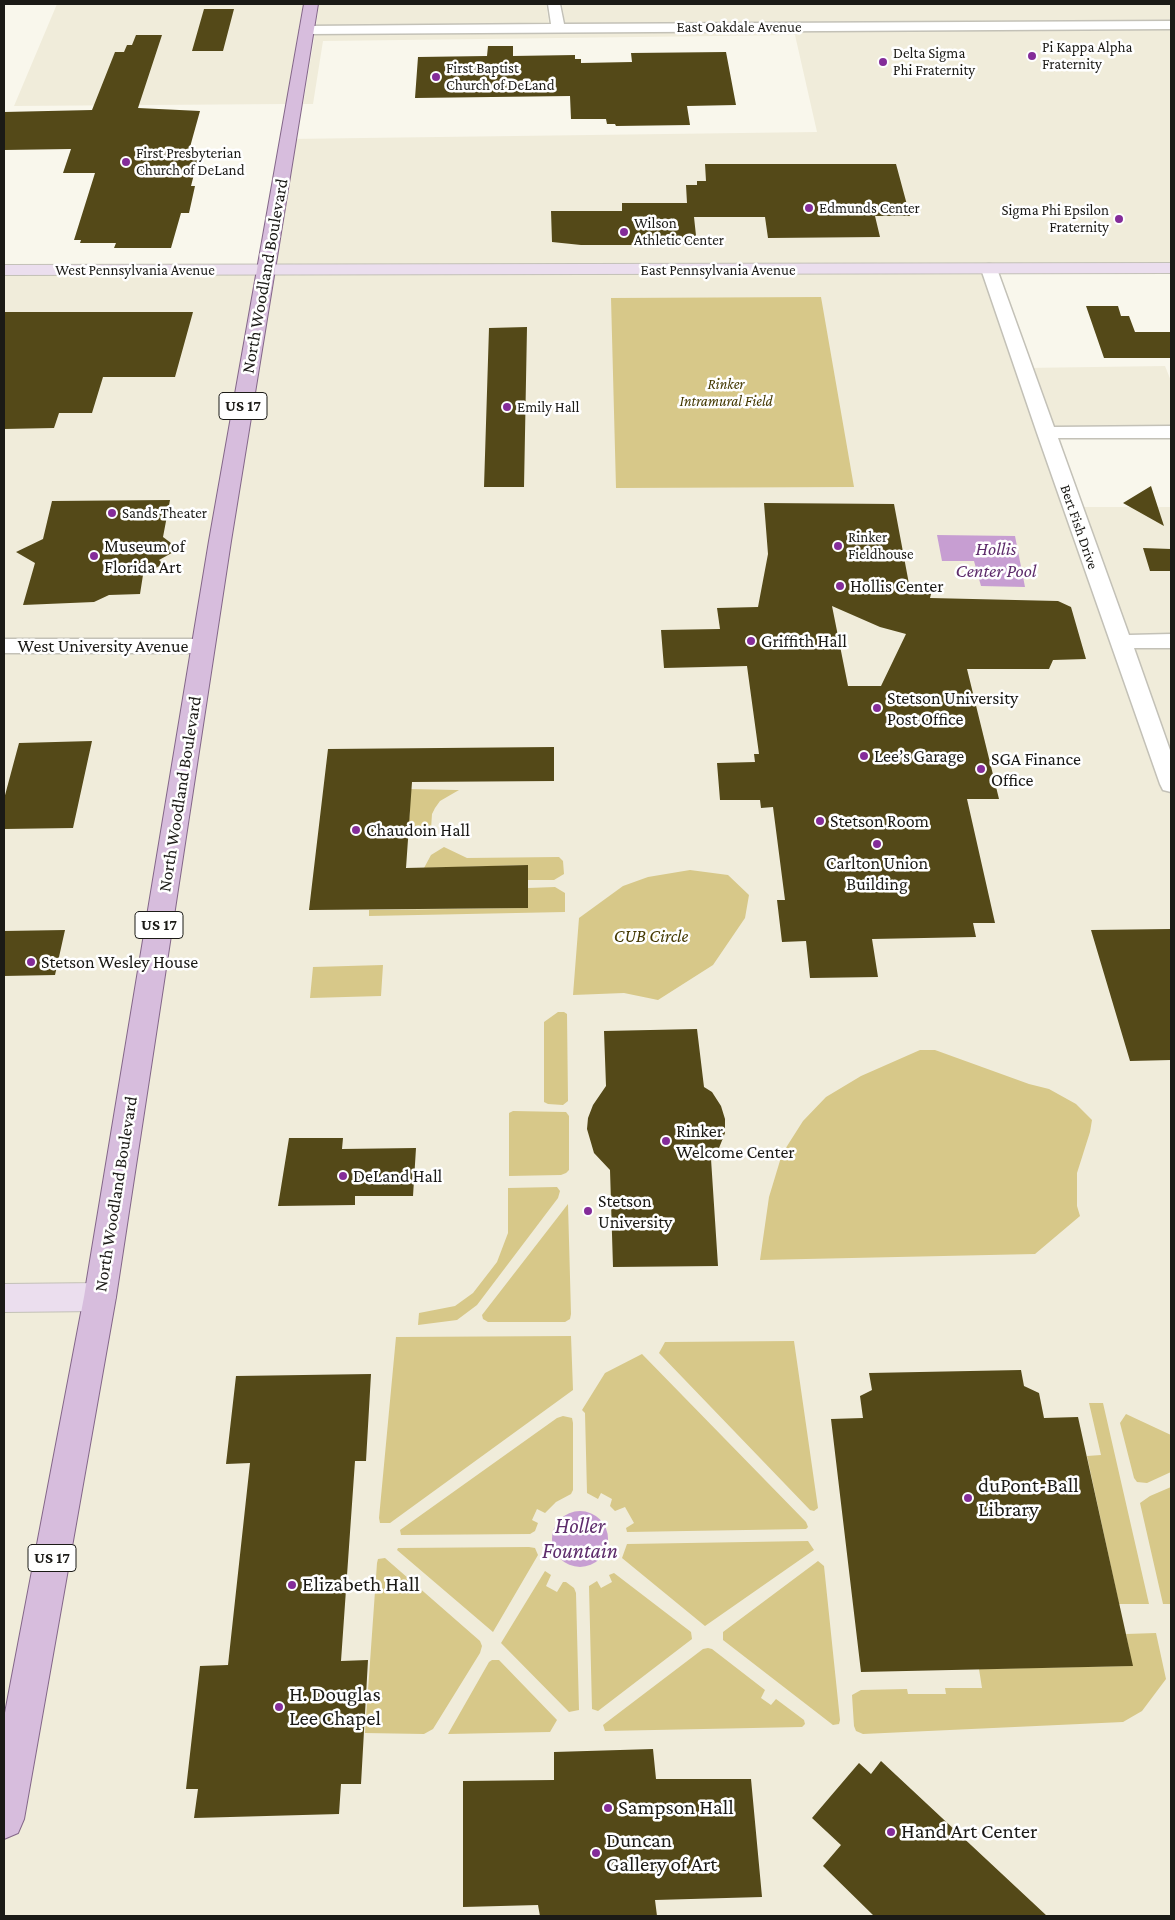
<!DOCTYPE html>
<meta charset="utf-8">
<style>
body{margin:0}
#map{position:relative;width:1175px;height:1920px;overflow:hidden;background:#f9f7ec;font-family:"Crimson Pro",serif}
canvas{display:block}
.frame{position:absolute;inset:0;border:5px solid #1b1a16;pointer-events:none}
</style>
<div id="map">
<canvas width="1175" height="1920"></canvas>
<div class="frame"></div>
</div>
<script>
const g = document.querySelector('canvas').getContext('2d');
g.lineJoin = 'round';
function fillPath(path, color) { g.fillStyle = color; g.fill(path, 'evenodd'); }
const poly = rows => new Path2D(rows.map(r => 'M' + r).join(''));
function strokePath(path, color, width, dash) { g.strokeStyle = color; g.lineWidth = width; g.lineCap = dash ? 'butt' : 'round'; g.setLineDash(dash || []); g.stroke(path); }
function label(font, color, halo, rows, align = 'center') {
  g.font = font + ' "Crimson Pro",serif'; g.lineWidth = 5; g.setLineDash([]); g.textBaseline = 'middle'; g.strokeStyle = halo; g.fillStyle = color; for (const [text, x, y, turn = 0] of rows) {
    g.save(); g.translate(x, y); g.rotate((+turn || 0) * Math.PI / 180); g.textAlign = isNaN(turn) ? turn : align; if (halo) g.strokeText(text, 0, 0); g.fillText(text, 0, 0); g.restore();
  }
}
fillPath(poly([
 [57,4,303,4,286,104,14,106],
 [319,4,546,4,549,24,316,26],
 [562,4,1171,4,1171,21,565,24],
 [1171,25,1171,268,990,269,1024,368,1165,366,1171,381,1171,432,1046,433,1072,507,1171,507,1171,1916,4,1916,4,270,265,270,288,139,817,132,795,35,323,41,313,104,303,104,315,33,793,27],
 [237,380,245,380,236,434,228,434]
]), '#f0ecda');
fillPath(poly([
 [821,297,854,487,616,488,611,298],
 [409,789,456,790,459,790,440,801,435,808,432,814,431,829,407,829,410,813],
 [444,847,467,858,559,857,563,861,564,874,554,880,528,880,528,865,424,868,431,855],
 [690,870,728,875,749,895,745,918,713,965,658,1000,624,993,573,995,579,918,623,886,648,877],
 [555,887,565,893,565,912,369,916,369,910,528,908,528,888],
 [383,965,381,996,310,998,313,967],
 [558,1012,564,1012,567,1014,568,1101,563,1105,548,1104,544,1102,544,1022],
 [920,1050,935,1050,1029,1084,1049,1089,1076,1104,1092,1120,1090,1132,1077,1173,1077,1206,1080,1216,1035,1254,760,1260,769,1197,782,1154,803,1121,826,1097,861,1076],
 [513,1111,566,1112,569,1116,569,1170,566,1173,561,1175,509,1176,509,1113],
 [557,1187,560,1191,558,1198,477,1305,457,1320,418,1325,419,1313,455,1306,473,1293,497,1262,508,1233,508,1188],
 [568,1204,571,1314,570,1319,565,1322,488,1322,483,1319,482,1315],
 [571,1336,573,1390,390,1523,380,1523,379,1518,396,1337],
 [794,1341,818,1508,814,1511,810,1510,659,1353,665,1342],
 [642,1354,806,1522,808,1527,806,1529,627,1532,626,1528,634,1523,625,1507,615,1511,610,1506,612,1499,601,1493,598,1499,587,1493,585,1413,582,1410,605,1373],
 [1089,1403,1103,1403,1149,1604,1119,1604,1087,1456,1101,1455],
 [1126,1414,1171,1435,1171,1472,1147,1483,1137,1482,1134,1478,1120,1423],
 [563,1416,572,1418,573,1423,573,1490,571,1494,556,1502,545,1513,537,1509,532,1520,538,1523,535,1531,530,1534,401,1535,400,1530,557,1418],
 [1171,1487,1171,1604,1163,1604,1140,1503,1150,1496],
 [808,1541,814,1550,705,1626,622,1558,627,1544],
 [529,1547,535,1548,538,1555,493,1632,397,1550,398,1548],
 [385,1558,480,1641,482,1646,480,1653,433,1729,424,1734,365,1733,377,1563,378,1559],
 [818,1561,824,1566,840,1720,839,1724,833,1725,723,1640,723,1632],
 [545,1571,551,1575,546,1586,557,1592,563,1582,566,1582,574,1588,576,1593,579,1710,569,1712,501,1643],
 [614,1573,691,1632,692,1639,598,1711,592,1709,589,1586,597,1581,601,1588,612,1582,609,1575],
 [1156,1633,1166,1679,1142,1711,1123,1722,863,1734,856,1731,854,1726,852,1695,861,1690,907,1689,908,1694,946,1694,945,1688,982,1688,979,1669,1132,1666,1126,1634],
 [708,1648,712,1649,765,1690,761,1698,771,1705,776,1699,804,1720,805,1724,802,1727,605,1731,603,1725,703,1649],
 [492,1660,499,1660,557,1720,550,1732,448,1734,489,1662]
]), '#d7c889');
fillPath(poly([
 [937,535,1015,536,1025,587,981,586,974,561,942,561],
 '552 1539a28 28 0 1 1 56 0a28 28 0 1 1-56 0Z'
]), '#c79ed2');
fillPath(poly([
 [204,9,234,9,223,51,192,51],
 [136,35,162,35,138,108,200,111,190,147,193,147,192,151,200,151,191,186,195,186,189,213,181,213,171,248,114,248,116,243,80,243,81,240,74,240,95,173,63,173,71,149,4,150,4,112,92,110,115,52,124,52,127,45,132,45],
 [488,46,513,46,513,56,575,55,575,59,581,59,581,63,632,62,631,53,726,52,736,105,687,106,690,125,616,126,615,124,607,124,606,119,571,119,570,96,415,98,418,57,487,56],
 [705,164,896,164,910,216,875,216,880,237,768,238,765,217,694,217,697,245,581,245,552,242,551,211,622,211,622,203,687,203,686,185,697,185,697,181,706,181],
 [1086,306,1118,306,1121,316,1129,316,1135,332,1171,332,1171,358,1104,358],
 [4,312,193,312,175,377,103,377,92,413,59,413,54,428,4,429],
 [527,327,524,487,484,487,489,328],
 [1151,486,1164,526,1123,503],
 [170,500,163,537,179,549,159,560,163,564,143,575,140,594,109,595,94,602,23,605,35,563,16,552,43,539,52,501],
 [764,503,894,504,909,584,932,590,930,598,1058,601,1071,607,1086,659,1053,660,1049,669,967,669,999,799,967,799,995,923,973,923,976,937,872,939,878,977,810,978,806,941,782,942,777,900,785,900,773,807,761,808,760,800,720,800,717,763,755,762,754,754,759,754,747,666,664,668,661,630,720,629,717,608,758,607,768,554],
 [832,606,880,627,906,634,881,686,848,686],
 [1143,548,1171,549,1171,571,1150,571],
 [92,741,73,828,4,829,4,799,19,743],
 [554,747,554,781,412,782,406,868,528,865,528,908,309,910,328,749],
 [1171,929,1171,1060,1130,1061,1091,930],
 [65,930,55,975,4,976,4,931],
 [697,1029,704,1087,712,1092,721,1106,725,1119,725,1133,719,1148,711,1159,718,1266,613,1267,610,1170,594,1153,587,1129,588,1118,593,1105,606,1086,604,1031],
 [289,1138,343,1138,342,1149,416,1148,413,1196,355,1196,355,1205,278,1206],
 [1021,1370,1024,1386,1039,1393,1044,1418,1078,1417,1133,1666,861,1672,831,1419,863,1418,860,1396,872,1390,869,1373],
 [371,1374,366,1461,355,1461,341,1661,368,1660,361,1784,341,1784,339,1814,194,1818,198,1789,186,1789,200,1666,228,1665,250,1463,226,1464,236,1376],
 [653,1749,656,1779,751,1779,762,1897,655,1900,657,1916,540,1916,538,1905,463,1907,463,1781,554,1780,554,1752],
 [881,1761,1047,1916,874,1916,823,1866,841,1845,812,1818,859,1763,871,1774]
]), '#544918');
const street = poly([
 [548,4,560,4,564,24,1171,21,1171,29,307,34,300,30,307,26,551,24,548,4],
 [989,264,995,265,997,269,1054,427,1171,426,1171,438,1058,438,1129,635,1171,634,1171,648,1134,648,1171,753,1171,792,1163,790,1160,784,1037,433,981,269,983,265,989,264],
 [4,639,203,639,210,641,214,646,210,651,203,653,4,653,4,639]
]);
const secondary = poly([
 [1171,263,1171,273,4,275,4,265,1171,263],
 [100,1283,111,1287,116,1297,111,1307,100,1311,4,1312,4,1284,100,1283]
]);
const primary = poly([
 [304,4,318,4,231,541,116,1297,24,1819,18,1833,4,1839,4,1718,84,1297,209,541,304,4]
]);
strokePath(street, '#c3c1b7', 3);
strokePath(secondary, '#c3c1b7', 2);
strokePath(primary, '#846789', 2);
fillPath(street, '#fff');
fillPath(secondary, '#ebdeee');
fillPath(primary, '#d7bddd');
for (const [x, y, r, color] of [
 [1032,56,5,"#842c99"],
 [883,62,5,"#842c99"],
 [436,77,5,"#842c99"],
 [126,162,5,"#842c99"],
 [809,208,5,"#842c99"],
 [1119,219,5,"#842c99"],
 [624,232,5,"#842c99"],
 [507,407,5,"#842c99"],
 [112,513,5,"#842c99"],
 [838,546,5,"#842c99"],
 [94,556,5,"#842c99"],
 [840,586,5,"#842c99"],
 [751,641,5,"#842c99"],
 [877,708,5,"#842c99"],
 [864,756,5,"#842c99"],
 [981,769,5,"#842c99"],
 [820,821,5,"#842c99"],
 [356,830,5,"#842c99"],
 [877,844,5,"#842c99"],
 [31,962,5,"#842c99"],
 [666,1141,5,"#842c99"],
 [343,1176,5,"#842c99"],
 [588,1211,5,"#842c99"],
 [968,1498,5,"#842c99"],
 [292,1585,5,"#842c99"],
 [279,1707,5,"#842c99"],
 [608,1808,5,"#842c99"],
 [891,1832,5,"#842c99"],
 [596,1853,5,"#842c99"]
]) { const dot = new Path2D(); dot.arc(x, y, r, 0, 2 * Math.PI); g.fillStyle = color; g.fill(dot); strokePath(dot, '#fff', 2); }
label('15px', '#1b1a16', '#fff', [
 ["East Oakdale Avenue",739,27],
 ["West Pennsylvania Avenue",135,270],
 ["East Pennsylvania Avenue",718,270],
 ["Bert Fish Drive",1079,527,71]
]);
label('15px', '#1b1a16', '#fff', [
 ["Pi Kappa Alpha",1042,47],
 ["Fraternity",1042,64],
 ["Delta Sigma",893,53],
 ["Phi Fraternity",893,70],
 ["First Baptist",446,68],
 ["Church of DeLand",446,85],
 ["First Presbyterian",136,153],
 ["Church of DeLand",136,170],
 ["Edmunds Center",819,208],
 ["Sigma Phi Epsilon",1109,210,"right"],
 ["Fraternity",1109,227,"right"],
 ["Wilson",634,223],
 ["Athletic Center",634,240],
 ["Emily Hall",517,407],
 ["Sands Theater",122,513],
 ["Rinker",848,537],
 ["Fieldhouse",848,554]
], 'left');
label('italic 15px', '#433801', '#fff', [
 ["Rinker",726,384],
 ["Intramural Field",726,401]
]);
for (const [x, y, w] of [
 [243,406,48],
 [159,925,48],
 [52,1558,48]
]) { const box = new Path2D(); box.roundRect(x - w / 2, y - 13.5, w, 27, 4); g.fillStyle = '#fff'; g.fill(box); strokePath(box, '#1b1a16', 1); }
label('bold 16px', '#1b1a16', null, [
 ["US 17",243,406],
 ["US 17",159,925],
 ["US 17",52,1558]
]);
label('18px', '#1b1a16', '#fff', [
 ["North Woodland Boulevard",265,276,-80],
 ["West University Avenue",103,646],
 ["North Woodland Boulevard",180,794,-81],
 ["North Woodland Boulevard",116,1194,-81]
]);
label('18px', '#1b1a16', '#fff', [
 ["Museum of",104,546],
 ["Florida Art",104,567],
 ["Hollis Center",850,586],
 ["Griffith Hall",761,641],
 ["Stetson University",887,698],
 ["Post Office",887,719],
 ["Lee’s Garage",874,756],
 ["SGA Finance",991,759],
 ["Office",991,780],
 ["Stetson Room",830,821],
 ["Chaudoin Hall",366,830],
 ["Carlton Union",877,863,"center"],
 ["Building",877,884,"center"],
 ["Stetson Wesley House",41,962],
 ["Rinker",676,1131],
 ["Welcome Center",676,1152],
 ["DeLand Hall",353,1176],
 ["Stetson",598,1201],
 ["University",598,1222]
], 'left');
label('italic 18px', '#433801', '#fff', [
 ["CUB Circle",651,936]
]);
label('italic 19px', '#5e2c6b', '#fff', [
 ["Hollis",996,549],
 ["Center Pool",996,571]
]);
label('21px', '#1b1a16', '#fff', [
 ["duPont-Ball",978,1486],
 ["Library",978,1510],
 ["Elizabeth Hall",302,1585],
 ["H. Douglas",289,1695],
 ["Lee Chapel",289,1719],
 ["Sampson Hall",618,1808],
 ["Hand Art Center",901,1832],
 ["Duncan",606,1841],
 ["Gallery of Art",606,1865]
], 'left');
label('italic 22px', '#5e2c6b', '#fff', [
 ["Holler",580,1526],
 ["Fountain",580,1551]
]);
</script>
